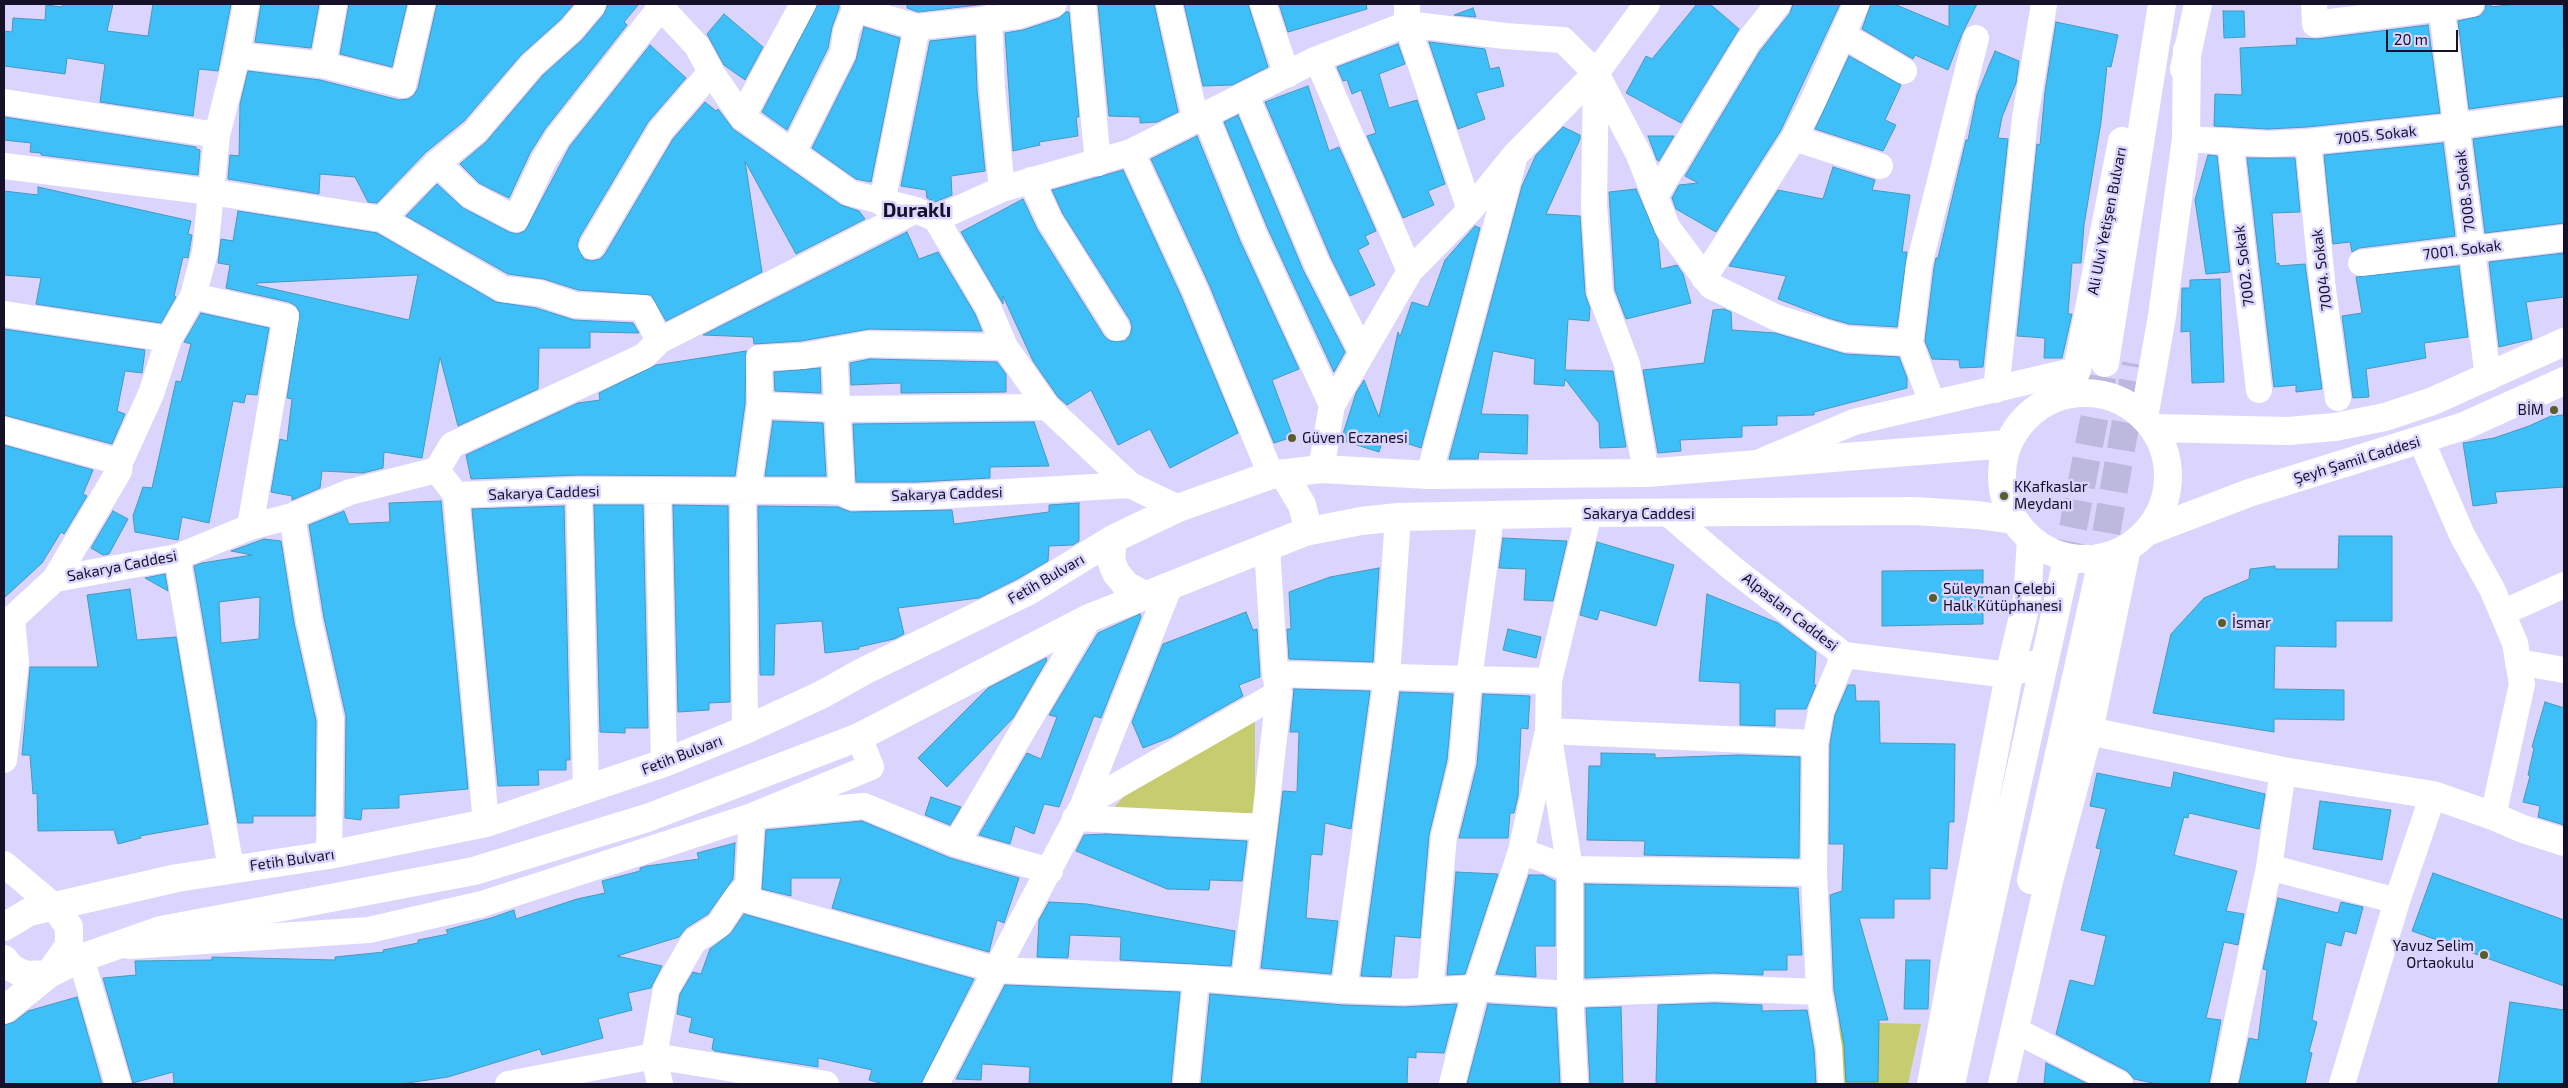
<!DOCTYPE html>
<meta charset="utf-8">
<style>
body{margin:0}
#map{position:relative;width:2568px;height:1088px;overflow:hidden;background:#dbd5fe;font-family:"Exo 2",sans-serif}
canvas{display:block}
.frame{position:absolute;inset:0;border:5px solid #161128;pointer-events:none}
.scale{position:absolute;left:2386px;top:30px;width:72px;height:22px;box-sizing:border-box;border:2px solid #161128;border-top:0;padding-left:6px;font-size:15px;line-height:18px;white-space:nowrap;color:#161128;-webkit-text-stroke:4px #dbd5fe;paint-order:stroke}
</style>
<div id="map">
<canvas width="2568" height="1088"></canvas>
<div class="frame"></div>
<div class="scale">20 m</div>
</div>
<script>
const g = document.querySelector('canvas').getContext('2d');
g.lineJoin = 'round';
function fillPath(path, color) { g.fillStyle = color; g.fill(path, 'evenodd'); }
const poly = rows => new Path2D(rows.map(r => 'M' + r).join(''));
function strokePath(path, color, width, dash) { g.strokeStyle = color; g.lineWidth = width; g.lineCap = dash ? 'butt' : 'round'; g.setLineDash(dash || []); g.stroke(path); }
function label(font, color, halo, rows, align = 'center') {
  g.font = font + ' "Exo 2",sans-serif'; g.lineWidth = 5; g.setLineDash([]); g.textBaseline = 'middle'; g.strokeStyle = halo; g.fillStyle = color; for (const [text, x, y, turn = 0] of rows) {
    g.save(); g.translate(x, y); g.rotate((+turn || 0) * Math.PI / 180); g.textAlign = isNaN(turn) ? turn : align; if (halo) g.strokeText(text, 0, 0); g.fillText(text, 0, 0); g.restore();
  }
}
fillPath(poly([
 [1255,718,1255,813,1106,816,1139,780],
 [1839,1022,1921,1024,1908,1084,1842,1084]
]), '#c7cc71');
const building = poly([
 [63,4,113,4,107,31,148,36,153,4,231,4,218,71,199,69,193,116,100,102,105,64,67,58,65,74,4,66,4,31,12,32,13,18,45,20,46,5,62,7,63,4],
 [261,4,319,4,311,48,255,42,261,4],
 [349,4,407,4,392,67,340,54,349,4],
 [437,4,574,4,560,20,521,55,464,121,426,152,377,203,368,202,355,177,320,174,319,194,228,179,230,155,239,156,240,104,248,71,320,80,399,100,408,99,414,95,418,88,437,4],
 [608,4,639,4,624,22,627,25,545,129,530,153,509,198,479,183,460,164,486,142,543,75,582,40,604,14,608,4],
 [818,4,839,4,839,8,832,27,828,48,787,130,762,112,818,4],
 [907,4,986,4,918,12,907,8,907,4],
 [1098,4,1154,4,1178,112,1157,122,1140,123,1140,117,1109,116,1098,4],
 [1184,4,1248,4,1268,67,1232,85,1203,86,1184,4],
 [1279,4,1366,4,1367,9,1288,32,1279,4],
 [1697,4,1710,4,1739,29,1681,123,1626,93,1646,56,1652,59,1697,4],
 [1793,4,1840,4,1781,130,1716,232,1676,209,1672,198,1679,185,1698,183,1685,176,1760,51,1790,13,1793,4],
 [1871,4,1894,4,1949,27,1949,4,1977,4,1962,34,1948,70,1915,55,1913,59,1862,29,1871,4],
 [2486,4,2491,4,2491,7,2517,4,2563,4,2564,96,2469,109,2458,21,2480,16,2485,10,2486,4],
 [1473,8,1476,17,1454,15,1473,8],
 [2223,11,2244,11,2245,37,2224,38,2223,11],
 [1066,12,1069,12,1079,117,1076,117,1078,136,1039,142,1040,145,1013,151,1005,33,1023,30,1059,18,1066,12],
 [724,14,763,47,745,80,724,65,707,34,724,14],
 [2056,22,2118,35,2111,67,2107,66,2101,122,2084,225,2081,263,2072,263,2068,314,2072,314,2062,358,2044,358,2045,338,2017,336,2037,144,2040,145,2045,92,2056,22],
 [2428,25,2440,113,2307,127,2268,129,2214,126,2215,94,2242,95,2240,48,2297,45,2296,38,2317,39,2428,25],
 [864,27,900,38,871,182,856,179,812,148,856,60,864,27],
 [975,36,977,90,985,171,951,176,952,195,935,202,927,198,926,190,901,186,930,41,975,36],
 [1429,42,1485,49,1490,69,1499,67,1504,86,1476,93,1485,119,1458,129,1429,42],
 [1398,44,1405,64,1379,74,1389,108,1417,100,1445,184,1428,191,1434,205,1403,218,1367,136,1376,133,1361,90,1352,94,1347,80,1343,81,1337,67,1398,44],
 [650,45,686,78,648,122,579,238,577,246,584,259,592,261,600,259,605,254,673,139,705,102,716,111,718,109,733,129,841,205,859,211,865,219,796,254,745,161,762,272,666,321,651,295,578,290,544,279,508,274,406,216,437,184,463,208,509,232,517,234,525,231,570,146,650,45],
 [1995,51,2019,61,2016,83,2002,117,1998,138,2008,139,1983,367,1960,368,1959,360,1932,359,1925,341,1934,268,1936,258,1938,258,1966,140,1968,140,1977,95,1995,51],
 [1849,56,1901,85,1885,120,1896,125,1883,151,1815,129,1849,56],
 [1308,86,1329,151,1339,147,1376,231,1365,236,1369,244,1358,250,1375,285,1350,296,1331,258,1265,102,1308,86],
 [1238,115,1303,270,1345,352,1334,372,1268,229,1224,122,1238,115],
 [4,117,196,147,196,149,200,150,198,175,41,155,41,153,30,152,31,143,4,140,4,117],
 [2564,126,2564,223,2485,233,2473,139,2564,126],
 [1563,127,1580,135,1580,139,1546,214,1580,216,1585,294,1590,308,1589,321,1568,319,1565,370,1613,371,1626,447,1600,448,1599,423,1565,379,1564,386,1534,384,1535,359,1493,351,1481,414,1528,415,1527,454,1479,452,1478,459,1449,459,1522,186,1536,155,1563,127],
 [1197,136,1240,241,1299,369,1272,380,1293,437,1274,443,1209,284,1151,159,1197,136],
 [1648,136,1674,136,1659,161,1657,160,1648,136],
 [2443,143,2455,236,2359,248,2352,252,2350,242,2333,244,2324,155,2443,143],
 [2208,155,2217,156,2230,272,2206,274,2195,200,2208,155],
 [2247,158,2295,158,2300,212,2272,213,2276,264,2279,263,2279,266,2305,264,2322,389,2296,392,2296,385,2274,387,2247,158],
 [1833,167,1875,180,1872,190,1910,195,1902,252,1907,252,1897,327,1849,324,1828,318,1778,299,1786,276,1729,266,1778,190,1823,199,1833,167],
 [1123,170,1181,296,1238,433,1170,468,1150,429,1118,445,1091,390,1067,405,1058,397,1033,361,1003,296,1003,304,961,232,1023,199,1037,229,1104,336,1110,341,1125,341,1130,335,1132,327,1130,320,1063,214,1052,190,1123,170],
 [38,187,191,221,188,234,192,235,188,258,183,257,174,296,176,297,161,323,36,304,41,278,4,275,4,191,38,195,38,187],
 [1636,189,1658,240,1661,269,1677,265,1683,274,1691,303,1626,319,1615,290,1609,192,1636,189],
 [238,211,377,233,496,302,536,308,574,320,633,323,639,333,590,332,590,348,539,348,538,389,458,426,440,357,422,458,384,452,383,468,363,473,322,471,320,488,292,500,292,496,271,492,280,439,287,441,292,399,287,398,300,313,296,306,289,302,226,288,230,265,218,263,221,239,233,241,238,211],
 [418,275,409,320,256,285,257,283,418,275],
 [1475,226,1480,228,1421,448,1384,436,1379,452,1341,440,1356,393,1364,380,1379,417,1398,332,1400,337,1412,302,1428,307,1445,260,1475,226],
 [907,232,919,259,938,252,975,314,982,331,869,329,801,341,754,344,753,337,703,335,907,232],
 [2564,253,2564,297,2526,302,2532,339,2499,347,2489,262,2564,253],
 [2459,266,2468,337,2424,343,2426,358,2366,369,2369,397,2353,398,2342,316,2362,313,2356,277,2459,266],
 [2220,279,2224,382,2192,383,2190,331,2181,332,2182,288,2190,288,2190,280,2220,279],
 [1724,309,1731,312,1732,330,1775,333,1845,354,1899,357,1907,378,1907,388,1814,412,1814,415,1777,416,1777,425,1742,426,1742,437,1680,440,1681,451,1658,453,1643,370,1704,363,1713,310,1724,309],
 [201,313,269,328,257,395,246,394,244,403,233,401,209,523,182,517,178,540,135,532,133,516,143,487,152,488,176,381,181,382,191,344,184,342,201,313],
 [4,329,145,350,142,373,125,371,117,411,125,414,112,444,4,415,4,329],
 [746,351,745,404,735,476,579,475,471,479,466,455,578,403,600,400,599,393,656,365,746,351],
 [870,359,997,362,1006,374,1006,392,901,393,901,383,851,385,850,363,870,359],
 [820,368,821,393,775,391,774,372,820,368],
 [2564,415,2564,487,2495,492,2497,503,2473,506,2463,443,2494,438,2529,426,2551,416,2564,415],
 [773,421,823,423,826,476,765,476,773,421],
 [1034,422,1049,466,990,467,990,478,917,482,856,482,853,424,1034,422],
 [4,445,93,470,83,494,87,496,64,534,61,532,42,563,4,598,4,445],
 [441,501,468,789,399,795,399,808,362,809,361,820,345,818,346,716,324,618,309,525,344,511,349,524,390,522,389,503,441,501],
 [1079,503,1079,541,1073,545,1049,546,1048,561,1019,578,979,598,898,608,904,634,894,639,859,647,859,649,825,653,822,621,775,624,774,675,760,675,758,506,838,507,851,512,952,510,954,524,1049,512,1049,505,1079,503],
 [594,505,643,505,648,728,625,728,625,733,600,732,594,505],
 [673,505,728,506,730,702,709,703,709,710,678,712,673,505],
 [564,506,570,760,566,760,566,770,538,770,539,785,498,786,472,509,564,506],
 [113,511,128,519,109,554,103,555,91,548,113,511],
 [2339,536,2392,536,2392,621,2336,621,2336,647,2275,646,2274,689,2344,690,2344,720,2274,719,2274,732,2153,713,2171,634,2204,598,2249,579,2250,569,2275,566,2275,569,2338,569,2339,536],
 [1503,538,1567,541,1553,601,1524,600,1526,569,1499,568,1503,538],
 [264,539,281,541,294,623,316,721,315,816,253,816,253,823,238,823,194,566,202,563,252,555,231,551,264,539],
 [260,597,259,639,221,643,219,602,260,597],
 [1597,542,1674,565,1656,626,1600,610,1597,620,1580,615,1597,542],
 [1379,568,1373,662,1289,659,1287,629,1291,629,1289,592,1330,577,1379,568],
 [1983,570,1983,624,1882,626,1882,571,1983,570],
 [165,574,168,591,145,578,165,574],
 [130,589,137,640,176,637,208,824,140,836,141,838,118,844,114,830,38,831,37,793,33,794,30,755,22,755,30,667,98,667,87,595,130,589],
 [1707,594,1778,623,1816,652,1814,685,1816,685,1806,709,1775,709,1775,726,1740,725,1740,683,1699,681,1707,594],
 [1246,612,1253,630,1257,629,1260,677,1239,685,1243,696,1171,737,1143,748,1132,722,1163,644,1246,612],
 [1140,614,1141,617,1101,718,1094,716,1059,807,1044,804,1034,834,1015,826,1010,844,979,835,1027,753,1041,759,1057,717,1049,715,1098,633,1140,614],
 [1508,629,1541,637,1536,658,1503,650,1508,629],
 [1046,658,1047,660,1013,718,947,787,918,758,988,688,1046,658],
 [1848,685,1855,685,1856,701,1879,701,1880,743,1955,744,1954,822,1949,822,1947,869,1930,868,1930,899,1894,899,1894,918,1859,918,1888,1020,1879,1020,1878,1082,1846,1082,1844,1045,1834,990,1830,895,1842,891,1844,844,1829,844,1830,744,1835,715,1848,685],
 [1294,689,1370,691,1351,829,1325,823,1322,855,1311,854,1306,918,1338,921,1331,974,1261,968,1283,791,1297,792,1299,732,1290,732,1294,689],
 [1400,692,1453,694,1447,760,1429,835,1420,938,1395,936,1391,977,1361,976,1400,692],
 [1483,694,1530,696,1528,729,1521,728,1518,796,1514,813,1510,813,1508,838,1459,838,1477,765,1483,694],
 [2545,702,2564,708,2564,825,2538,817,2540,806,2523,802,2530,776,2528,775,2534,748,2532,747,2545,702],
 [1601,753,1655,754,1655,758,1739,755,1800,757,1799,858,1644,855,1645,841,1587,840,1589,766,1601,766,1601,753],
 [2174,772,2265,794,2259,829,2189,813,2188,818,2184,817,2174,855,2237,871,2226,911,2244,914,2238,945,2224,942,2206,1018,2221,1020,2209,1084,2157,1084,2134,1079,2127,1071,2056,1034,2070,980,2094,986,2106,936,2081,930,2101,849,2096,848,2106,809,2090,806,2097,773,2171,788,2174,772],
 [931,797,961,807,950,825,925,815,931,797],
 [2320,801,2391,810,2382,860,2313,849,2320,801],
 [862,821,950,858,1019,878,1004,923,997,920,989,952,832,908,841,878,791,878,791,896,762,889,766,830,862,821],
 [1106,834,1247,841,1242,881,1210,880,1209,890,1167,889,1076,851,1084,835,1106,834],
 [735,843,733,879,708,914,686,928,679,937,617,956,662,966,651,988,628,993,632,1010,598,1019,603,1038,542,1055,540,1049,448,1077,401,1084,174,1084,173,1072,133,1083,103,978,136,975,135,961,212,960,212,957,335,960,335,957,384,952,383,950,418,943,418,940,448,934,446,930,491,918,514,910,516,919,577,899,605,893,602,881,640,871,640,868,647,866,699,859,697,853,735,843],
 [1456,872,1498,874,1465,974,1447,975,1456,872],
 [2433,873,2564,920,2564,986,2412,931,2433,873],
 [1529,875,1543,875,1555,881,1555,946,1535,946,1536,977,1496,974,1529,875],
 [1585,884,1798,888,1802,955,1787,955,1787,970,1763,970,1763,975,1714,973,1585,978,1585,884],
 [2278,898,2338,913,2341,902,2363,907,2356,934,2345,931,2341,946,2326,942,2312,1020,2317,1022,2309,1052,2312,1053,2305,1084,2239,1084,2249,1038,2258,1040,2267,970,2263,969,2278,898],
 [1049,902,1087,904,1235,931,1231,966,1120,960,1121,937,1070,935,1068,958,1037,957,1039,920,1049,902],
 [744,914,974,979,921,1084,884,1084,869,1080,872,1070,818,1058,818,1067,715,1051,712,1049,714,1038,689,1032,692,1018,677,1014,680,994,693,972,701,974,710,949,731,933,744,914],
 [1906,960,1930,960,1928,1009,1904,1009,1906,960],
 [1005,985,1180,992,1171,1084,1029,1084,1030,1067,982,1064,981,1080,956,1079,1005,985],
 [1210,994,1343,1005,1404,1007,1457,1004,1444,1053,1416,1052,1416,1058,1408,1057,1407,1084,1201,1084,1210,994],
 [77,997,102,1084,4,1084,4,1025,14,1022,28,1011,77,997],
 [2510,1002,2564,1010,2564,1084,2498,1084,2510,1002],
 [1715,1003,1762,1005,1762,1011,1807,1010,1814,1050,1816,1084,1656,1084,1658,1005,1715,1003],
 [1488,1004,1556,1008,1560,1084,1467,1084,1488,1004],
 [1621,1007,1623,1084,1590,1084,1586,1008,1621,1007],
 [2046,1063,2088,1084,2044,1084,2046,1063]
]);
fillPath(building, '#3ebff7');
strokePath(building, '#4a97bc', 1);
strokePath(poly([
 [2065,569,2105,363],
 [2099,574,2136,364]
]), '#bdb8de', 28, [28, 14]);
strokePath(poly([
 [658,4,697,46,711,72,742,117,850,193,916,210,936,219,988,307,1005,347,1047,407,1130,485,1178,508],
 [854,4,855,9,917,27,1018,16,1054,4],
 [1083,4,1098,163],
 [1169,4,1196,121],
 [1263,4,1287,75],
 [1407,4,1407,24,1470,210],
 [2314,4,2315,24,2471,4],
 [2441,4,2488,378],
 [989,18,992,89,1002,189],
 [1843,35,1904,71],
 [237,55,323,65,403,85,422,4],
 [1317,59,1410,271],
 [323,65,334,4],
 [1596,73,1639,155,1667,227,1711,286,1777,318,1846,339,1910,343,1932,403],
 [1246,96,1317,264,1362,352],
 [4,102,217,135],
 [742,117,803,4],
 [1206,117,1254,235,1332,405],
 [1794,138,1880,166],
 [2186,139,2268,144,2308,142,2458,126,2564,111],
 [2230,141,2259,390],
 [2308,142,2323,290,2338,398],
 [793,152,843,53,846,32,855,9],
 [1131,152,1195,290,1271,475],
 [437,163,470,195,516,219,544,160,558,137,661,7],
 [4,166,211,192,382,219,503,289,539,293,575,305,643,308,659,341],
 [1031,180,1050,221,1117,328],
 [1655,196,1748,42,1778,4],
 [882,203,917,27],
 [382,219,437,163,475,132,532,65,571,30,593,4],
 [936,219,1002,189,1131,152,1317,59,1407,24,1505,36,1563,40,1596,73,1515,155,1470,210,1410,271,1332,405,1321,469],
 [592,246,661,130,711,72],
 [2361,263,2564,238],
 [1704,278,1794,138,1813,101,1856,4],
 [193,296,286,317,250,527],
 [4,314,169,339,151,394,120,462,119,471,55,579],
 [169,339,193,296,205,252,217,135,237,55,246,4],
 [1910,343,1919,265,1976,38],
 [834,350,842,492],
 [1996,390,2025,118,2044,4],
 [760,405,838,409,1047,407],
 [4,430,120,462],
 [2421,440,2462,535,2492,589,2515,643,2522,684,2493,816],
 [1760,462,1854,422,2077,370],
 [437,470,456,495,579,490,827,491,842,492,851,497,917,497,1130,485],
 [437,470,452,445,644,356,659,341,916,210],
 [1646,473,1627,364,1600,293,1594,205,1596,73,1647,4],
 [1429,475,1513,163],
 [579,490,586,790],
 [743,491,745,730],
 [748,491,760,405,759,358,803,356,869,344,1005,347],
 [658,492,664,763],
 [456,495,486,823],
 [1670,515,1732,568,1844,655,2009,675,2045,659],
 [292,516,309,621,331,719,329,855],
 [177,557,231,869],
 [2502,613,2564,585],
 [4,626,55,579,177,557,250,527,292,516,350,492,437,470],
 [2518,662,2564,670],
 [1275,674,1549,681],
 [4,760,16,662,12,620],
 [1083,805,1279,693],
 [1075,818,1264,827],
 [956,844,1089,618],
 [1521,851,1570,869,1814,873],
 [4,864,55,907],
 [2269,867,2397,901],
 [737,897,997,970,1196,978,1344,990,1404,992,1476,988,1570,994,1715,988,1819,992],
 [129,946,369,930,482,904,752,816,864,806,956,844,1050,871],
 [81,958,118,1084],
 [1244,982,1264,827,1279,693,1275,674,1267,547],
 [1344,990,1387,677,1398,517],
 [1430,991,1444,836,1462,762,1469,679,1491,516],
 [2015,1030,2120,1084],
 [508,1084,654,1056,826,1084],
 [660,1084,654,1056,666,989,694,941,719,925,737,897,748,886,752,816,871,767,859,737],
 [936,1084,1083,805,1170,585],
 [1186,1084,1196,978],
 [1452,1084,1476,988,1521,851,1548,731,1549,681,1589,513],
 [1575,1084,1570,994,1570,869,1548,731,1815,743],
 [1831,1084,1829,1048,1819,992,1814,873,1815,743,1821,711,1844,655],
 [2224,1084,2269,867,2283,771],
 [2342,1084,2397,901,2433,795]
]), '#fff', 26);
strokePath(poly([
 [2184,69,2198,4],
 [2105,363,2162,4],
 '2002 476a83 83 0 1 1 166 0a83 83 0 1 1-166 0Z',
 [2064,395,2077,370,2122,141],
 [2144,418,2162,316,2186,139,2187,50],
 [2154,428,2288,431,2335,427,2385,417,2433,401,2564,342],
 [1283,473,1302,505,1306,520,1305,532],
 [2147,532,2249,493,2464,426,2564,381],
 [1113,539,1111,560,1116,573,1126,585,1144,595],
 [2089,731,2283,771,2433,795,2493,816,2523,829,2564,842],
 [2031,880,2099,574],
 [4,927,29,912,177,878,329,855,486,823,664,763,745,730,821,695,864,671,1027,592,1113,539,1178,508,1271,475,1321,469,1429,475,1646,473,2007,444],
 [4,959,10,967,25,975,49,974,69,946,69,927,55,907],
 [4,1010,49,974,81,958,161,930,474,871,647,818,859,737,1089,618,1305,532,1361,521,1398,517,1589,513,1914,511,1977,515,2014,520],
 [1931,1084,2009,675,2027,600,2031,540],
 [1951,1084,2065,569],
 [2002,1084,2049,881,2089,731,2127,548]
]), '#fff', 28);
for (const [x, y, r, color] of [
 [2554,410,5,"#5a5d2a"],
 [1292,438,5,"#5a5d2a"],
 [2004,496,5,"#5a5d2a"],
 [1933,598,5,"#5a5d2a"],
 [2222,623,5,"#5a5d2a"],
 [2484,955,5,"#5a5d2a"]
]) { const dot = new Path2D(); dot.arc(x, y, r, 0, 2 * Math.PI); g.fillStyle = color; g.fill(dot); strokePath(dot, '#dbd5fe', 2); }
label('15px', '#161128', '#dbd5fe', [
 ["7005. Sokak",2376,135,-6],
 ["7008. Sokak",2465,191,-97],
 ["Ali Ulvi Yetişen Bulvarı",2107,221,-79],
 ["7001. Sokak",2462,250,-7],
 ["7002. Sokak",2244,266,-97],
 ["7004. Sokak",2322,270,-97],
 ["Şeyh Şamil Caddesi",2357,460,-17],
 ["Sakarya Caddesi",544,493,-2],
 ["Sakarya Caddesi",947,494,-2],
 ["Sakarya Caddesi",1639,514],
 ["Sakarya Caddesi",122,566,-11],
 ["Fetih Bulvarı",1046,579,-30],
 ["Alpaslan Caddesi",1790,612,38],
 ["Fetih Bulvarı",682,755,-21],
 ["Fetih Bulvarı",292,860,-8]
]);
label('15px', '#161128', '#dbd5fe', [
 ["BİM",2544,410,"right"],
 ["Güven Eczanesi",1302,438],
 ["KKafkaslar",2014,487],
 ["Meydanı",2014,504],
 ["Süleyman Çelebi",1943,589],
 ["Halk Kütüphanesi",1943,606],
 ["İsmar",2232,623],
 ["Yavuz Selim",2474,946,"right"],
 ["Ortaokulu",2474,963,"right"]
], 'left');
label('bold 20px', '#161128', '#dbd5fe', [
 ["Duraklı",917,210]
]);
</script>
